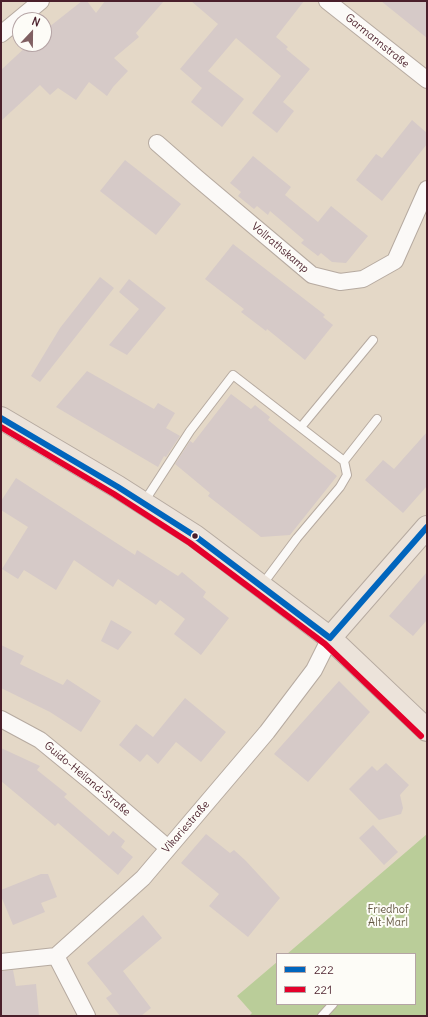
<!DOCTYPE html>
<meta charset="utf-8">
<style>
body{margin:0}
#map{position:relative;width:428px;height:1017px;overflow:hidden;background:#e4d8c7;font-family:Delius,sans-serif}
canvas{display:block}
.frame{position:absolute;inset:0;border:2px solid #4a1f2b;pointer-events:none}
.legend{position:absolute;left:276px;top:953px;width:140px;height:52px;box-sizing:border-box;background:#fdfcf7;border:1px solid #b5a4a5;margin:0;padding:5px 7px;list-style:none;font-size:12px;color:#4a1f2b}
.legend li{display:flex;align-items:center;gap:8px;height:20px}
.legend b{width:20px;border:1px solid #b5a4a5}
.north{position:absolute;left:12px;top:12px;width:40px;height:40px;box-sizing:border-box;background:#fdfcf7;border:1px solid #b5a4a5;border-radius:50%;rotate:22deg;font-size:11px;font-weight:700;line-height:16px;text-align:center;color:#4a1f2b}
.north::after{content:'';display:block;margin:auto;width:14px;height:18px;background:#806062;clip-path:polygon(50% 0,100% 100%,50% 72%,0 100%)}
</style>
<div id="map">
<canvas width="428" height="1017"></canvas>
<div class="frame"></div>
<ul class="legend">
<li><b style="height:5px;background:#0065bd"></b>222</li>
<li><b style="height:5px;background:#e4002b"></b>221</li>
</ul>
<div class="north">N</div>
</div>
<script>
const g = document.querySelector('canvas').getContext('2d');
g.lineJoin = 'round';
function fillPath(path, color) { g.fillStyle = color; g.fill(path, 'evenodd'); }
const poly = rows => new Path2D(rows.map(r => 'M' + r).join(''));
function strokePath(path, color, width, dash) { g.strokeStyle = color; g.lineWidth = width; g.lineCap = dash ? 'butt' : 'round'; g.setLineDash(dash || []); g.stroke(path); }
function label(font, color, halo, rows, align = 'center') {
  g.font = font + ' Delius,sans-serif'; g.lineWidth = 4; g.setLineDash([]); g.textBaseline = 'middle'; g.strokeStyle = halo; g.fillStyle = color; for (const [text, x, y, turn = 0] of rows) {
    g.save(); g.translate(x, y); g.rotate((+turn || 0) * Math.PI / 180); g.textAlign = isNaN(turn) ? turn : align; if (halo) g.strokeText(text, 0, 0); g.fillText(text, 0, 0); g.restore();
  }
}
fillPath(poly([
 [427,834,427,1016,249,1016,252,1013,237,996,277,962,277,1004,415,1004,415,954,287,954]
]), '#bacd99');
fillPath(poly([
 [82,1,87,1,96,13,105,1,164,1,136,33,139,37,114,58,128,71,113,87,107,96,89,82,76,100,58,88,50,95,40,85,1,121,1,70,29,44,44,44,44,31],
 [191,1,304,1,276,37,288,47,286,49,310,69,283,102,294,111,277,133,252,113,281,76,236,38,208,71,244,99,222,127,191,102,202,88,180,69,218,24],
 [381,1,427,1,427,38],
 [412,120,427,133,427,144,382,201,356,180,376,154,382,158],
 [253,156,291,187,285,195,318,222,331,206,368,236,346,263,332,262,321,253,318,256,301,243,304,240,270,211,268,215,257,206,254,209,238,196,241,192,230,183],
 [125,160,181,204,156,235,100,191],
 [233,244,325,315,323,317,333,325,305,360,267,329,266,331,241,312,244,309,205,279],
 [100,277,114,288,40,382,31,376,60,328],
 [129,279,166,308,127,355,109,345,139,309,119,292],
 [87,371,154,409,158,403,175,413,166,428,180,436,166,457,164,456,158,467,56,407],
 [231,394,251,409,255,405,270,417,268,420,337,476,290,535,261,537,208,496,210,493,175,464,190,441,193,443],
 [427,432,427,486,403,513,365,480,383,460,394,469],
 [16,478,135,555,137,550,178,576,182,572,206,592,203,597,229,618,201,655,174,634,185,619,160,600,156,605,118,579,113,587,74,560,56,590,24,570,18,579,2,569,28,527,1,510,1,501],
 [427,572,427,620,413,636,389,616],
 [111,620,132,632,118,650,101,641],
 [1,645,24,656,20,664,63,685,67,679,101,701,81,732,50,712,1,688],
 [339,681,370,712,308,782,274,754],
 [185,698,226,732,201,762,176,742,158,764,147,754,140,762,119,745,136,724,153,737],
 [1,748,40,766,37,770,67,794,64,797,109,836,113,831,125,841,121,847,133,857,118,875,58,823,55,826,1,781],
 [386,763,409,785,400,795,403,808,401,814,379,820,349,789,372,766,377,771],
 [373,825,398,852,384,865,359,838],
 [206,834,230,853,234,850,246,861,280,898,248,937,209,906,219,894,181,863],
 [41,874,48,874,57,897,41,903,45,912,13,925,1,896,1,890],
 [143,915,162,938,123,971,151,1008,141,1016,120,1016,106,998,112,994,87,963],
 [13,970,16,986,36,984,39,1016,1,1016,1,971]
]), '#d6cac8');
const service = poly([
 [301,427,373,340],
 [144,502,190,431,233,375,344,461],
 [262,585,297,538,340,487,347,475,344,461,377,419],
 [322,1016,333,1004]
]);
const minor = poly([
 [327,1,427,80],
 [1,34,41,1],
 [157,143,197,178,312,275,340,282,363,279,395,261,427,189],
 [1,719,40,740,90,781,168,848],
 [56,956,87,1016],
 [1,962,56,956,143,878,267,732,314,670,330,638]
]);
const primary = poly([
 [1,418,118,487,195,536,330,638,427,730],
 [330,638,427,527]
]);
strokePath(service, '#b6aaa0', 10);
strokePath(minor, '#b6aaa0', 18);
strokePath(primary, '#b6aaa0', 24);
strokePath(service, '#fbf9f7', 8);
strokePath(minor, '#fbf9f7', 16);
strokePath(primary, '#ece3da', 22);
strokePath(poly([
 [1,418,118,487,195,536,330,638],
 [330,638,427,527]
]), '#0065bd', 6);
strokePath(poly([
 [1,427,114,494,190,543,325,644,421,736]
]), '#e4002b', 6);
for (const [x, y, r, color] of [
 [195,536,3.5,"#4a1f2b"]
]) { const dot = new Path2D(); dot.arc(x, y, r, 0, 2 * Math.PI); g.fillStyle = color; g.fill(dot); strokePath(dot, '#fdfcf7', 1.5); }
label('11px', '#4a1f2b', '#fdfcf7', [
 ["Garmannstraße",377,41,39],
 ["Vollrathskamp",280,248,40],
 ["Guido-Heiland-Straße",87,779,40],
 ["Vikariestraße",186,827,-49]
]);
label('11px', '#655944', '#fdfcf7', [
 ["Friedhof",388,910],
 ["Alt-Marl",388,923]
]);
</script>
